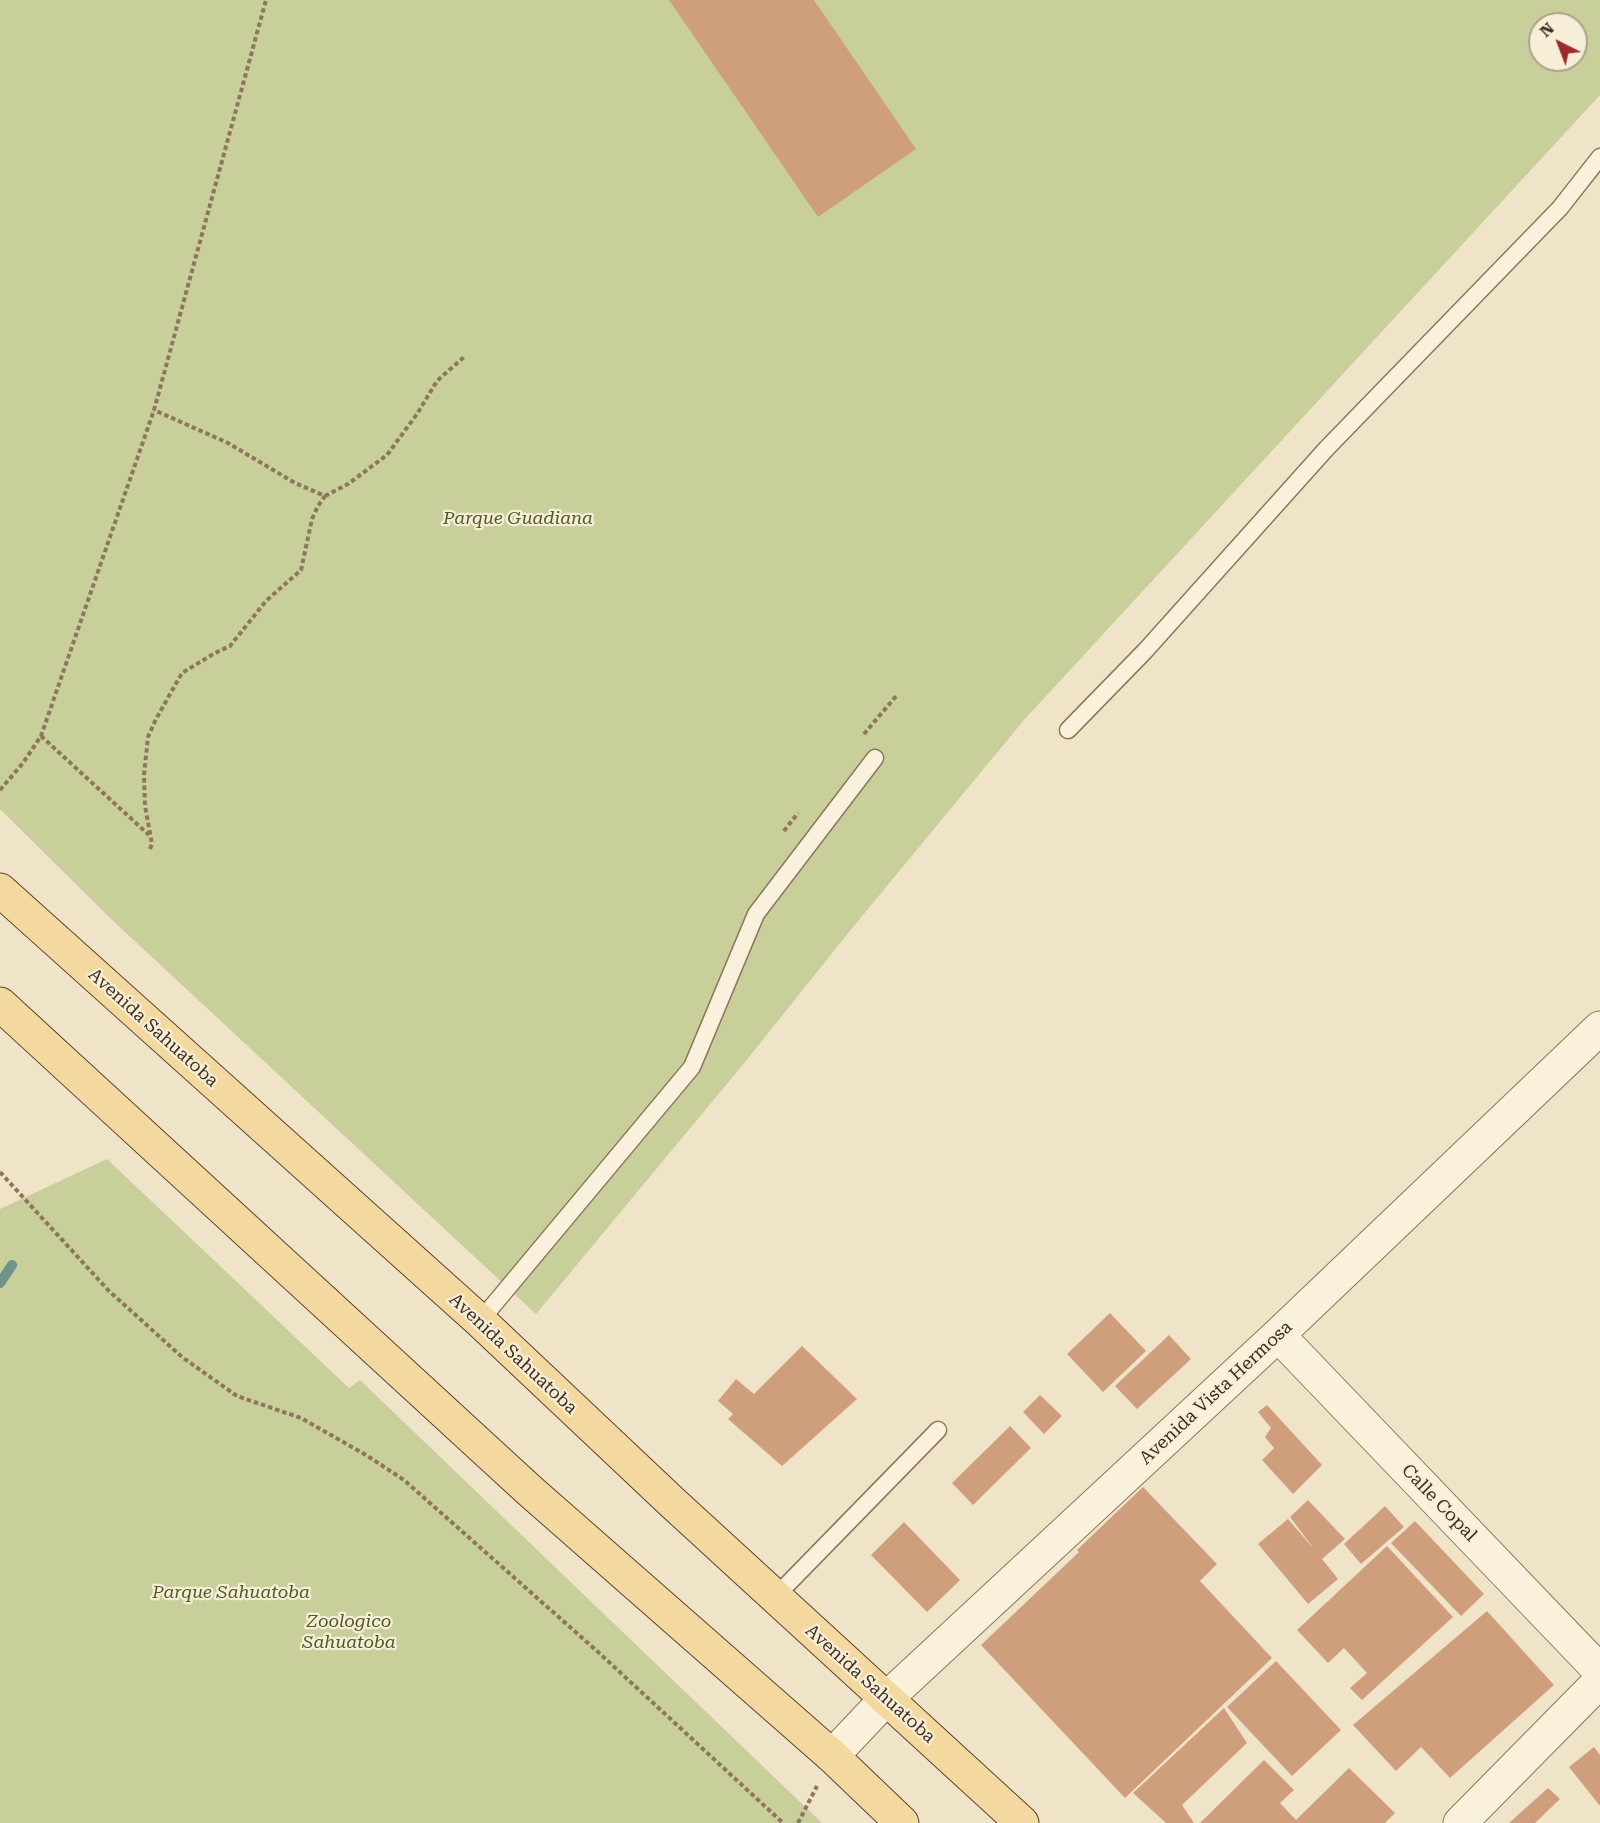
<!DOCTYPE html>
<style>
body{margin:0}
#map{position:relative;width:1600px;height:1823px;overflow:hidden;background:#f0e4c8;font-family:"Roboto Serif",serif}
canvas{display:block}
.north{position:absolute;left:1528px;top:12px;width:60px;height:60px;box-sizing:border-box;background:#f7eed8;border:2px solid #ada18e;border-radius:50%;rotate:318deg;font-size:16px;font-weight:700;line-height:24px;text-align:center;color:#3d2e20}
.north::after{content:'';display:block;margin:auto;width:21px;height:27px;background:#9e2a2b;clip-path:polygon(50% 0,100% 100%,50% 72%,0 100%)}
</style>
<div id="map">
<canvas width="1600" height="1823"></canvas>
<div class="north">N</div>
</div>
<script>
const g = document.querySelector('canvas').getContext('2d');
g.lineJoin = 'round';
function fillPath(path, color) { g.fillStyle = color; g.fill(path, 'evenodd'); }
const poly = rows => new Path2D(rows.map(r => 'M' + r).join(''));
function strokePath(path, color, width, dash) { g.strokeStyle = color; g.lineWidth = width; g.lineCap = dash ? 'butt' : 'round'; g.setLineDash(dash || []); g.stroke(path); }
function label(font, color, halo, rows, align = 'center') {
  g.font = font + ' "Roboto Serif",serif'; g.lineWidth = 4.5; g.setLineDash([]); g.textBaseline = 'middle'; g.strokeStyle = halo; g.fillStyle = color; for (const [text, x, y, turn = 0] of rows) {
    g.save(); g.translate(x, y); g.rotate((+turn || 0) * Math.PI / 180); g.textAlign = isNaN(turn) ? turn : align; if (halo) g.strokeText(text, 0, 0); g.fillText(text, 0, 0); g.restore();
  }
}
fillPath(poly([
 [0,0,1600,0,1600,95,1024,720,849,932,741,1067,536,1314,112,920,0,809],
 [1540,24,1576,24,1576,60,1540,60],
 [107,1159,349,1388,360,1380,822,1823,0,1823,0,1209]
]), '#c9cf9b');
strokePath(poly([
 [0,1283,12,1265]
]), '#6f938a', 10);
fillPath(poly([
 [669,0,814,0,916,149,818,217],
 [1110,1313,1146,1351,1103,1392,1067,1354],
 [1169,1335,1191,1359,1137,1409,1115,1386],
 [802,1346,857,1399,782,1466,728,1419,733,1414,718,1401,736,1379,754,1394],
 [1040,1395,1062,1416,1044,1434,1023,1412],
 [1267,1405,1322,1465,1293,1494,1262,1460,1274,1448,1265,1437,1271,1428,1258,1412],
 [1010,1426,1031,1448,973,1505,952,1483],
 [1143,1487,1217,1564,1200,1581,1272,1658,1125,1798,981,1645,1079,1552,1077,1550],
 [1308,1500,1345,1539,1322,1559,1338,1579,1308,1604,1258,1544,1288,1519,1314,1549,1290,1517],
 [1385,1506,1404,1527,1361,1564,1344,1544],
 [1415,1521,1484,1594,1461,1616,1391,1543],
 [904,1522,960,1580,927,1612,871,1555],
 [1387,1546,1453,1617,1362,1700,1350,1688,1367,1673,1344,1648,1328,1663,1297,1630],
 [1487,1611,1554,1685,1450,1778,1421,1747,1396,1771,1353,1725],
 [1276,1661,1341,1730,1292,1776,1227,1707],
 [1224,1708,1247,1743,1182,1805,1194,1823,1166,1823,1133,1793],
 [1594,1747,1600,1755,1600,1806,1569,1767],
 [1264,1760,1294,1790,1280,1803,1296,1820,1349,1768,1395,1813,1385,1823,1200,1823],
 [1548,1788,1560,1799,1535,1823,1509,1823]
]), '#cf9f7d');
const service = poly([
 [1068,730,1145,651,1327,448,1560,208,1600,157],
 [480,1321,692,1067,756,914,875,758],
 [775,1597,938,1430]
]);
const minor = poly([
 [1278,1335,1600,1671],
 [832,1756,886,1699,1278,1335,1600,1028],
 [1460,1823,1600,1681]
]);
const primary = poly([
 [0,890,480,1321,674,1504,1022,1823],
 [0,1004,529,1490,832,1756,902,1823]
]);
strokePath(service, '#8d765c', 19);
strokePath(minor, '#8d765c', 35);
strokePath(primary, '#5b4430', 35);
strokePath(poly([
 [325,496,348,484,387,455,417,414,437,381,464,357],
 [864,734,897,695],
 [41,736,149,835],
 [0,790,23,763,41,736,154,410,266,0],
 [784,831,798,813],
 [150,849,152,844,145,806,144,775,148,737,156,719,182,673,215,653,230,646,266,601,301,570,312,519,318,506,325,496,295,483,228,443,154,410],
 [0,1172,108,1290,182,1357,237,1396,301,1418,366,1455,404,1480,597,1651,783,1823],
 [798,1823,817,1786]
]), '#8d765c', 4, [4.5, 3]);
strokePath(service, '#faf1dc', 16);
strokePath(minor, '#faf1dc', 33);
strokePath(primary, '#f3d9a0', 33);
label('italic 18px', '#4d5a26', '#f7eed8', [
 ["Parque Guadiana",518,519],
 ["Parque Sahuatoba",231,1593],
 ["Zoologico",349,1622],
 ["Sahuatoba",349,1643]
]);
label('18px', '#3d2e20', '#f7eed8', [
 ["Avenida Sahuatoba",153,1028,42],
 ["Avenida Sahuatoba",513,1354,43],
 ["Avenida Vista Hermosa",1216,1393,-43],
 ["Calle Copal",1439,1503,46],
 ["Avenida Sahuatoba",870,1684,42]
]);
</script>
